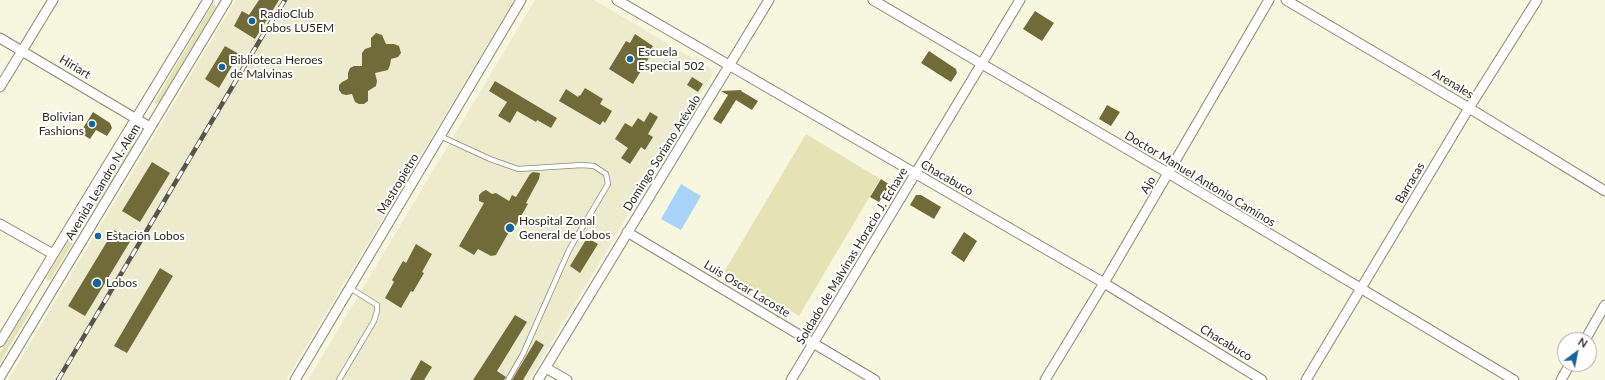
<!DOCTYPE html>
<meta charset="utf-8">
<style>
body{margin:0}
#map{position:relative;width:1605px;height:380px;overflow:hidden;background:#f7f6df;font-family:Lato,sans-serif}
canvas{display:block}
.north{position:absolute;left:1557px;top:332px;width:40px;height:40px;box-sizing:border-box;background:#fff;border:1px solid #aaaaa7;border-radius:50%;rotate:32deg;font-size:11px;font-weight:700;line-height:16px;text-align:center;color:#2b2b22}
.north::after{content:'';display:block;margin:auto;width:14px;height:18px;background:#196497;clip-path:polygon(50% 0,100% 100%,50% 72%,0 100%)}
</style>
<div id="map">
<canvas width="1605" height="380"></canvas>
<div class="north">N</div>
</div>
<script>
const g = document.querySelector('canvas').getContext('2d');
g.lineJoin = 'round';
function fillPath(path, color) { g.fillStyle = color; g.fill(path, 'evenodd'); }
const poly = rows => new Path2D(rows.map(r => 'M' + r).join(''));
function strokePath(path, color, width, dash) { g.strokeStyle = color; g.lineWidth = width; g.lineCap = dash ? 'butt' : 'round'; g.setLineDash(dash || []); g.stroke(path); }
function label(font, color, halo, rows, align = 'center') {
  g.font = font + ' Lato,sans-serif'; g.lineWidth = 4; g.setLineDash([]); g.textBaseline = 'middle'; g.strokeStyle = halo; g.fillStyle = color; for (const [text, x, y, turn = 0] of rows) {
    g.save(); g.translate(x, y); g.rotate((+turn || 0) * Math.PI / 180); g.textAlign = isNaN(turn) ? turn : align; if (halo) g.strokeText(text, 0, 0); g.fillText(text, 0, 0); g.restore();
  }
}
fillPath(poly([
 [236,0,514,0,286,380,8,380],
 [535,0,594,0,711,69,712,75,529,380,308,380]
]), '#edebcd');
fillPath(poly([
 [215,4,216,7,159,103,155,104,155,101,212,5],
 [806,134,880,179,799,316,724,272],
 [129,142,132,142,134,145,90,215,87,216,86,213],
 [73,238,74,241,50,280,47,281,46,278,70,239],
 [30,308,31,311,0,362,0,353,27,309]
]), '#e6e2b6');
fillPath(poly([
 [681,184,701,196,681,230,661,219]
]), '#a8d4f9');
fillPath(poly([
 [259,0,279,0,255,39,234,26,242,11,249,15],
 [1035,11,1054,23,1042,41,1023,29],
 [376,33,382,35,386,44,394,44,399,46,401,53,398,57,391,59,390,65,388,70,375,73,377,81,376,86,368,91,368,101,364,104,359,104,355,102,352,94,346,95,342,94,339,90,339,85,342,82,348,79,348,73,350,68,354,66,362,66,362,53,365,49,371,47,371,38],
 [635,34,653,46,648,54,650,56,633,84,609,69,626,41,630,43],
 [225,46,239,54,219,88,205,79],
 [929,51,956,69,957,73,951,82,921,63],
 [692,77,703,84,698,92,687,85],
 [495,81,557,118,551,128,537,120,536,122,517,111,510,123,498,116,507,102,489,91],
 [585,88,603,99,600,104,612,111,605,123,603,121,600,125,559,101,566,89,578,97,579,95,580,96],
 [742,90,741,91,758,101,752,110,736,100,721,124,713,119,728,95,721,91],
 [1107,105,1120,112,1111,126,1099,119],
 [93,112,110,123,112,128,107,136,96,130,90,139,80,133],
 [650,112,658,117,648,134,653,137,645,150,641,147,630,164,621,158,628,148,615,139,625,123,632,127,638,118,644,122],
 [152,162,170,173,140,222,122,211],
 [533,172,540,173,539,179,526,203,528,204,512,232,510,230,496,255,491,256,478,249,474,255,459,246,484,203,479,201,479,195,482,192,486,190,492,194,496,193,509,201,512,195,516,197,530,174],
 [881,179,890,185,879,202,870,197],
 [916,195,921,195,941,207,934,219,910,205],
 [114,230,131,240,85,316,68,306],
 [964,232,977,241,964,262,951,253],
 [587,238,598,244,580,273,570,266],
 [416,244,432,254,422,272,424,273,413,292,411,291,401,308,385,298,394,282,392,280,403,261,406,263],
 [160,268,173,276,127,353,114,346],
 [515,315,527,322,497,371,506,377,504,380,473,380],
 [536,340,544,345,523,380,512,380],
 [421,360,432,367,424,380,410,380]
]), '#706b39');
const lane = poly([
 [440,136,490,159,518,169,582,165,594,166,606,174,608,184,569,250,523,354,508,380],
 [339,380,374,321,377,311,377,305,350,288]
]);
const street = poly([
 [617,0,1104,283,1262,380],
 [873,0,1168,173,1514,380],
 [1286,0,1469,108,1605,191],
 [0,38,150,127],
 [0,87,53,0],
 [0,224,53,254],
 [627,232,875,380],
 [1585,340,1605,305],
 [0,342,208,0],
 [546,368,567,380],
 [0,377,227,0],
 [295,380,521,0],
 [538,380,769,0],
 [791,380,1020,0],
 [1045,380,1104,283,1269,0],
 [1306,380,1469,108,1537,0],
 [1561,380,1570,364]
]);
strokePath(lane, '#8a8874', 6);
strokePath(street, '#8a8874', 11);
strokePath(lane, '#fff', 4.5);
strokePath(street, '#fff', 9);
const rail = poly([
 [58,380,263,35,285,0]
]);
strokePath(rail, '#56564a', 4.5);
strokePath(rail, '#fff', 3, [9]);
for (const [x, y, r, color] of [
 [252,21,4,"#196497"],
 [630,59,4,"#196497"],
 [222,67,4,"#196497"],
 [92,124,4,"#196497"],
 [510,228,5,"#196497"],
 [98,236,4,"#196497"],
 [97,283,5,"#196497"]
]) { const dot = new Path2D(); dot.arc(x, y, r, 0, 2 * Math.PI); g.fillStyle = color; g.fill(dot); strokePath(dot, '#fff', 1.5); }
label('12px', '#2b2b22', '#fff', [
 ["RadioClub",260,14],
 ["Lobos LU5EM",260,28],
 ["Escuela",638,52],
 ["Especial 502",638,66],
 ["Biblioteca Heroes",230,60],
 ["de Malvinas",230,74],
 ["Bolivian",84,117,"right"],
 ["Fashions",84,131,"right"],
 ["Hospital Zonal",519,221],
 ["General de Lobos",519,235],
 ["Estación Lobos",106,236],
 ["Lobos",106,283]
], 'left');
label('12px', '#2b2b22', '#fff', [
 ["Hiriart",75,67,31],
 ["Arenales",1453,84,31],
 ["Domingo Soriano Arévalo",662,153,-58],
 ["Chacabuco",947,178,30],
 ["Doctor Manuel Antonio Caminos",1200,179,31],
 ["Avenida Leandro N. Alem",103,182,-59],
 ["Barracas",1410,183,-59],
 ["Mastropietro",398,184,-59],
 ["Ajo",1148,185,-60],
 ["Soldado de Malvinas Horacio J. Echave",852,256,-59],
 ["Luis Oscar Lacoste",747,289,31],
 ["Chacabuco",1226,343,31]
]);
</script>
